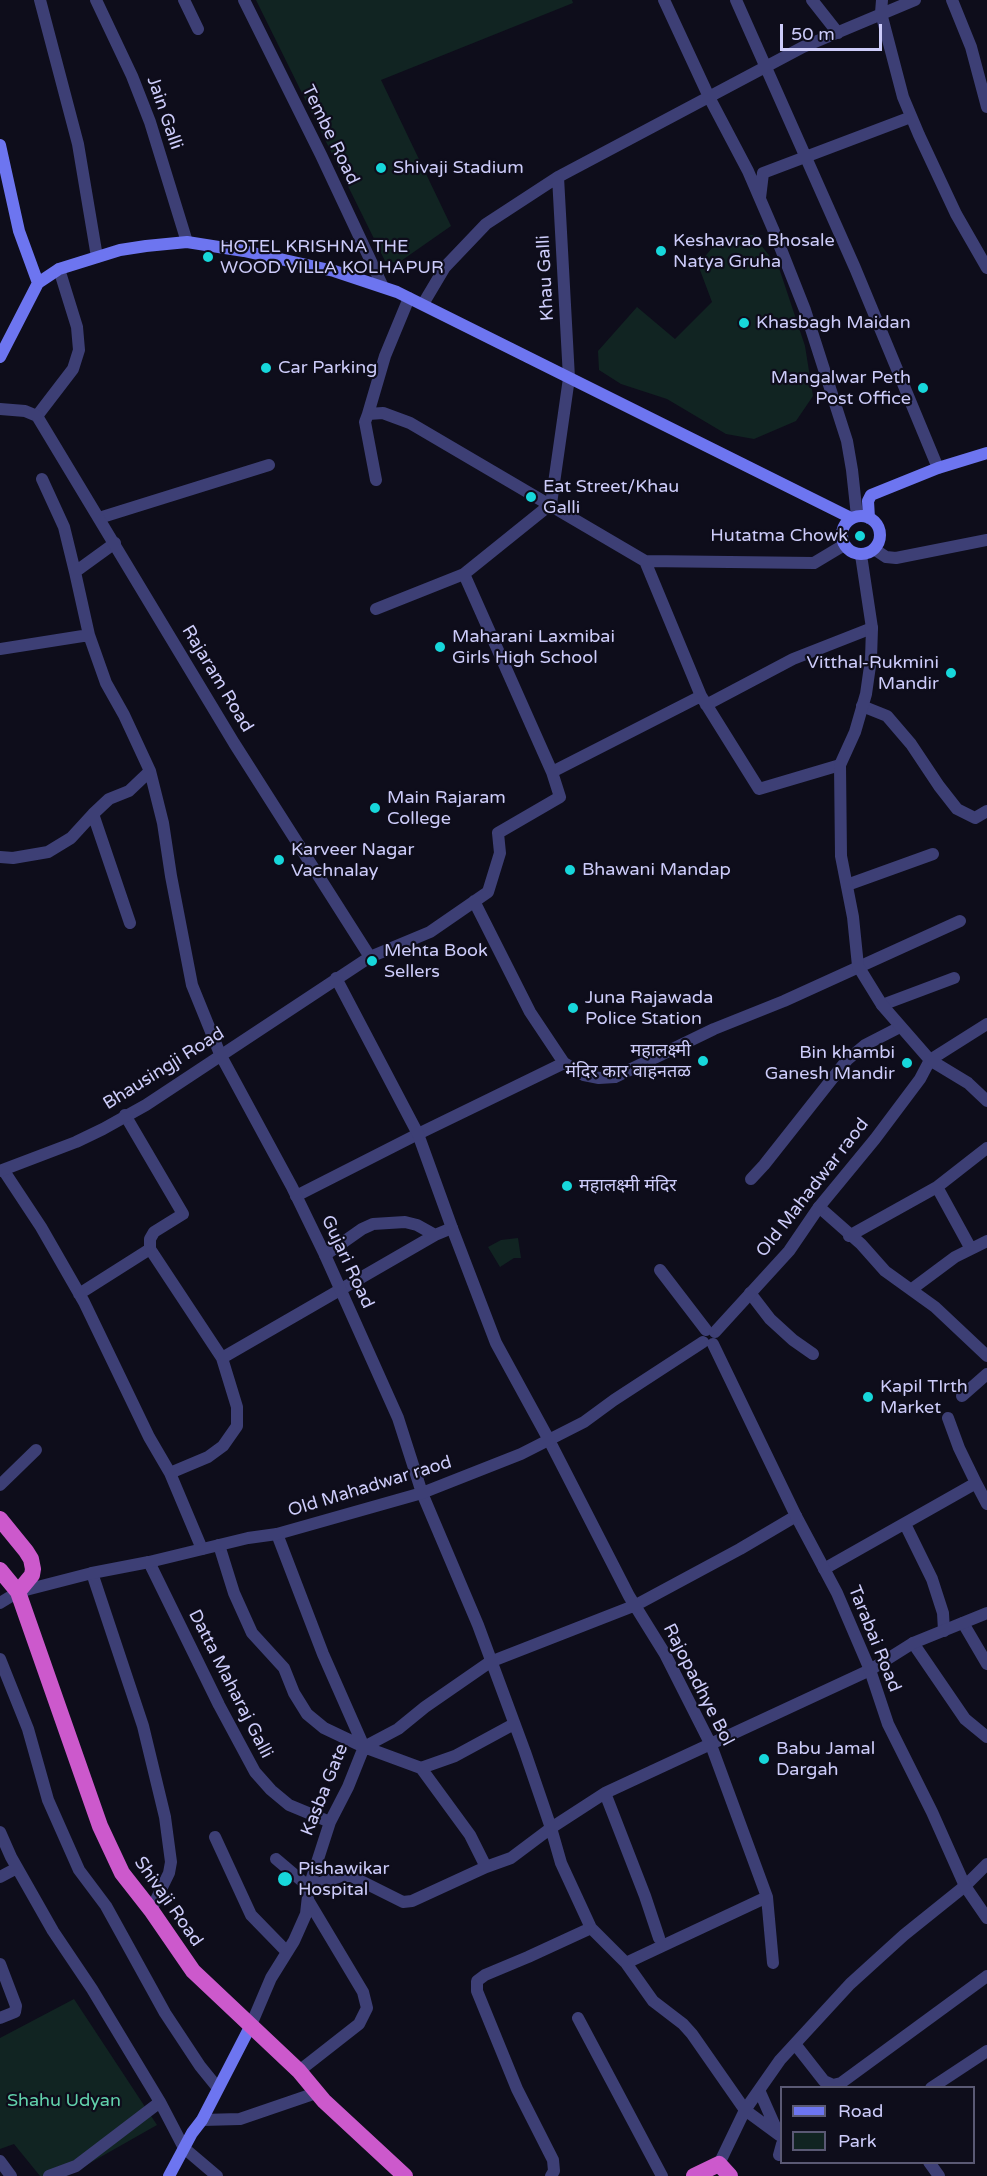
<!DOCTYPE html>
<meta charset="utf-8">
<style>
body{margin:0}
#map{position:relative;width:987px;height:2176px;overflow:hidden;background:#0e0d1b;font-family:"Varela Round",sans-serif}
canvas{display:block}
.legend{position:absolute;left:780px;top:2086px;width:195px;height:78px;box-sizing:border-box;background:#0e0d1b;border:2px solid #5a5974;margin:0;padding:8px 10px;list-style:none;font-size:18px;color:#cdccfa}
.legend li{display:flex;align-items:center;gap:12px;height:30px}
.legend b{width:30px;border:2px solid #5a5974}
.scale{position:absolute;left:780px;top:24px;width:102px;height:27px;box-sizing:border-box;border:3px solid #cdccfa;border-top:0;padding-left:8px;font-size:18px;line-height:21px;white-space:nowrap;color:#cdccfa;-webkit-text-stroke:4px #0e0d1b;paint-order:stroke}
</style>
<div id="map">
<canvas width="987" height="2176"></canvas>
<ul class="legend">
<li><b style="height:8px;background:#6d75f0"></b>Road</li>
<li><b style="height:16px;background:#112422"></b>Park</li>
</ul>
<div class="scale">50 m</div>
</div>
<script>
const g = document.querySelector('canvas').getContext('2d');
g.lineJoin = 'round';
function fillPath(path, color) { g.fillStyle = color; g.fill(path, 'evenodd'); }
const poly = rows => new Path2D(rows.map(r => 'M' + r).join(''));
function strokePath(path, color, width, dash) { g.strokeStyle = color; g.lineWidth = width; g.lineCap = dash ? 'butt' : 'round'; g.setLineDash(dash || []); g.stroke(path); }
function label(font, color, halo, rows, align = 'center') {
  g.font = font + ' "Varela Round","Noto Sans Devanagari",sans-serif'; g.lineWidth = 4.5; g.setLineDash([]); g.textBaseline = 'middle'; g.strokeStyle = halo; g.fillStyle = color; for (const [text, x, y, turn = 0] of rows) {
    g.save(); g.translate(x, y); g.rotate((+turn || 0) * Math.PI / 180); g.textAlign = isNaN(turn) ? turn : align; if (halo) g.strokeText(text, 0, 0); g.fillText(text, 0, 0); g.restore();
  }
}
fillPath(poly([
 [256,0,572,0,573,3,381,80,451,226,398,263,385,261],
 [753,235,779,268,805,346,813,396,796,421,754,439,726,434,667,399,621,384,599,370,598,351,637,307,675,339,712,302,700,270,702,260,722,236],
 [518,1238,521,1258,514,1258,500,1267,488,1247,501,1240],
 [74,1999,157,2125,67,2176,40,2176,14,2144,0,2149,0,2038]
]), '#112422');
strokePath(poly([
 [40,0,78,144,97,257],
 [96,0,132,76,150,122,187,242],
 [184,0,198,29],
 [664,0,709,97,748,171,773,229,805,310,847,441,852,470,857,516],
 [736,0,855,268,938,468],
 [812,0,838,33],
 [882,0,881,13,903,97,919,135,956,214,987,268],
 [952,0,971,47,987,107],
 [760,198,763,173,911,117],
 [423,304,445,267,486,224,558,177,803,47,915,0],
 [368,414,385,356,409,298],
 [37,416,73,369,79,350,77,327,59,269],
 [42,479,64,527,75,572],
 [376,480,365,422,368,414,383,413,410,423,645,561,814,563,844,545],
 [99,518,269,465],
 [115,543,75,572,89,635,106,683,124,715,150,771,163,823,171,876,192,985,220,1054],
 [645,561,701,696,759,789,840,765],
 [376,609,464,574],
 [0,649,89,635],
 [706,705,793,659,872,628],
 [862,706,887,716,911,744,939,786,957,809,975,818,987,811],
 [552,772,701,696],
 [93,814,130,923],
 [0,857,13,858,48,852,71,838,93,814,109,799,129,791,150,771],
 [847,885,933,854],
 [474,901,530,1012,564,1063,584,1075,599,1078,615,1077,714,1029,784,1001,960,921],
 [370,957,430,932,488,892,500,853,498,833,560,797,552,772,464,574,551,504,569,378,558,177],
 [882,1005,954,978],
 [125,1115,183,1214,154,1232,150,1239,150,1249,222,1358,237,1407,237,1426,223,1446,208,1457,170,1473],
 [4,1171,41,1227,84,1302,149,1437,170,1473,202,1549],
 [751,1179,764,1165,847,1060,865,1045,900,1027],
 [296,1196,418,1134,564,1063],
 [819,1207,861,1244,885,1271,935,1307,987,1356],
 [849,1236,937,1187],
 [971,1249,937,1187,987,1148],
 [325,1255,362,1229,373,1224,405,1222,417,1225,435,1235],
 [660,1270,706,1330],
 [912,1289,955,1257,987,1241],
 [750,1293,770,1319,793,1340,813,1354],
 [79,1294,150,1249],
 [222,1358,435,1235,452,1228],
 [962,1396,987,1374],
 [948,1418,959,1448,976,1483],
 [549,1440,629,1596,665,1654,711,1745,767,1897,773,1963],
 [0,1485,36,1450],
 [422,1493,478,1625,525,1752,551,1828,605,1793,870,1670],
 [905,1524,932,1579,943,1613,944,1631],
 [219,1545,234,1593,252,1633,284,1668,294,1693,307,1714,324,1728,364,1747,421,1768,470,1835,486,1867],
 [149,1562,219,1705,255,1772,271,1790,289,1805,330,1822],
 [824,1569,976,1483,987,1504],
 [92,1573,143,1726,165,1817,171,1862,169,1873,151,1910],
 [963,1623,987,1664],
 [913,1643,965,1719,987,1737],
 [0,1659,28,1729,48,1800,79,1870,106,1906,165,2013,200,2066,217,2087],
 [364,1747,398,1729,425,1707,490,1662,636,1605,740,1549,796,1516],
 [421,1768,455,1756,514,1724],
 [605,1793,645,1896,659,1938],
 [0,1832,11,1857,53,1931,92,1989,160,2102,184,2148,217,2176],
 [215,1837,251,1915,287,1952],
 [276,1859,309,1887,341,1876,351,1876,403,1902,412,1901,486,1867,511,1858,551,1828,561,1863,591,1928,626,1963,653,2001,683,2024,692,2034,745,2110,779,2135],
 [0,1877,17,1868],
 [626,1963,767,1897],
 [0,1964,16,2006,15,2012,0,2018],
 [578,2018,662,2176],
 [251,2025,271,1978,294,1941,306,1914,309,1887,330,1822,348,1787,364,1747,323,1654,277,1534],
 [795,2044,824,2081,833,2085,841,2083,987,1976],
 [299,2071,359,2024,367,2008,363,1992,308,1900],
 [931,2088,987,2051],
 [759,2090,778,2133],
 [202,2120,240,2119,316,2093],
 [779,2155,782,2144],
 [0,2161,11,2176],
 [929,2162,939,2176],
 [719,2164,745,2110,780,2060,850,1984,904,1935,965,1886,987,1864],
 [49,2176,76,2166,160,2102],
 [551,2176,554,2171,553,2160,517,2089,477,1991,477,1981,485,1975,528,1957,591,1928]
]), '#3d3f75', 12);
strokePath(poly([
 [244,0,321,155,383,287],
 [0,409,25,411,37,416,234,743,370,957,146,1105,103,1129,76,1142,0,1171],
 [874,549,886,557,896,558,987,540],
 [861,555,872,628,871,659,866,694,855,732,840,765,841,856,853,917,858,966,882,1005,930,1060,968,1083,987,1101],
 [336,978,418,1134,452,1228,496,1343,549,1440],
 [220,1054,292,1187,325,1255,398,1418,422,1493],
 [930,1060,987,1024],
 [715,1332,789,1251,819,1207,875,1139,920,1079,930,1060],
 [713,1344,796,1516,837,1593,870,1670,888,1724,932,1812,965,1886,987,1918],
 [0,1603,18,1592,92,1573,149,1562,248,1538,277,1534,422,1493,521,1454,584,1422,614,1400,703,1342],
 [870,1670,913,1643,987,1613]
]), '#3d3f75', 12);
strokePath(poly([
 [0,145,19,231,38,283],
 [0,357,38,283,59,269,120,250,146,246,187,242,244,251,334,271,397,292,851,518],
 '842 535a19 19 0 1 1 38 0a19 19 0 1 1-38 0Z',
 [869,518,868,501,871,495,938,468,987,453],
 [169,2176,192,2133,202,2120,251,2025]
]), '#6d75f0', 12);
strokePath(poly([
 [0,1519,26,1551,31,1559,33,1569,32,1575,18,1592],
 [0,1570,18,1592,100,1826,122,1873,151,1910,193,1971,299,2071,324,2101,405,2176],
 [694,2176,719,2164,730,2176]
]), '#cc59cc', 16);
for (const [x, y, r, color] of [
 [381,168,6,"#17d7db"],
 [661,251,6,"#17d7db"],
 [208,257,6,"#17d7db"],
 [744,323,6,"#17d7db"],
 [266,368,6,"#17d7db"],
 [923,388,6,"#17d7db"],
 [531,497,6,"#17d7db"],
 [860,536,6,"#17d7db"],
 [440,647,6,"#17d7db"],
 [951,673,6,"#17d7db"],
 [375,808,6,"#17d7db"],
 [279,860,6,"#17d7db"],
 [570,870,6,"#17d7db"],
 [372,961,6,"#17d7db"],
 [573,1008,6,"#17d7db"],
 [703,1061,6,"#17d7db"],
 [907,1063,6,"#17d7db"],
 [567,1186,6,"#17d7db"],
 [868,1397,6,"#17d7db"],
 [764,1759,6,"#17d7db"],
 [285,1879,8,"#17d7db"]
]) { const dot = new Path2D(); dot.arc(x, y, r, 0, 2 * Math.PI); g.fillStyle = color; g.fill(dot); strokePath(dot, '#0e0d1b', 2); }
label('18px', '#cdccfa', '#0e0d1b', [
 ["Jain Galli",164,113,71],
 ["Tembe Road",330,135,64],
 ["Khau Galli",546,278,-93],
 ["Rajaram Road",217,679,59],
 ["Bhausingji Road",164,1069,-32],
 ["Old Mahadwar raod",813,1188,-52],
 ["Gujari Road",347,1262,65],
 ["Old Mahadwar raod",370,1487,-17],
 ["Tarabai Road",874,1639,68],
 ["Datta Maharaj Galli",230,1684,63],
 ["Rajopadhye Bol",698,1685,63],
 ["Kasba Gate",325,1790,-68],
 ["Shivaji Road",168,1902,55]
]);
label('18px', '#cdccfa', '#0e0d1b', [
 ["Shivaji Stadium",393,168],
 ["Keshavrao Bhosale",673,241],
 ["Natya Gruha",673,262],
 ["HOTEL KRISHNA THE",220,247],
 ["WOOD VILLA KOLHAPUR",220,268],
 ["Khasbagh Maidan",756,323],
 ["Car Parking",278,368],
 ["Mangalwar Peth",911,378,"right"],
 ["Post Office",911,399,"right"],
 ["Eat Street/Khau",543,487],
 ["Galli",543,508],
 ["Hutatma Chowk",848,536,"right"],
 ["Maharani Laxmibai",452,637],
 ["Girls High School",452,658],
 ["Vitthal-Rukmini",939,663,"right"],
 ["Mandir",939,684,"right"],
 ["Main Rajaram",387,798],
 ["College",387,819],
 ["Karveer Nagar",291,850],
 ["Vachnalay",291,871],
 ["Bhawani Mandap",582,870],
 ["Mehta Book",384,951],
 ["Sellers",384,972],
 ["Juna Rajawada",585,998],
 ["Police Station",585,1019],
 ["महालक्ष्मी",691,1051,"right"],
 ["मंदिर कार वाहनतळ",691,1072,"right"],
 ["Bin khambi",895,1053,"right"],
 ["Ganesh Mandir",895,1074,"right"],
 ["महालक्ष्मी मंदिर",579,1186],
 ["Kapil TIrth",880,1387],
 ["Market",880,1408],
 ["Babu Jamal",776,1749],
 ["Dargah",776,1770],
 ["Pishawikar",298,1869],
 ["Hospital",298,1890]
], 'left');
label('18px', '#61d1ab', '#0e0d1b', [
 ["Shahu Udyan",64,2101]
]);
</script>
